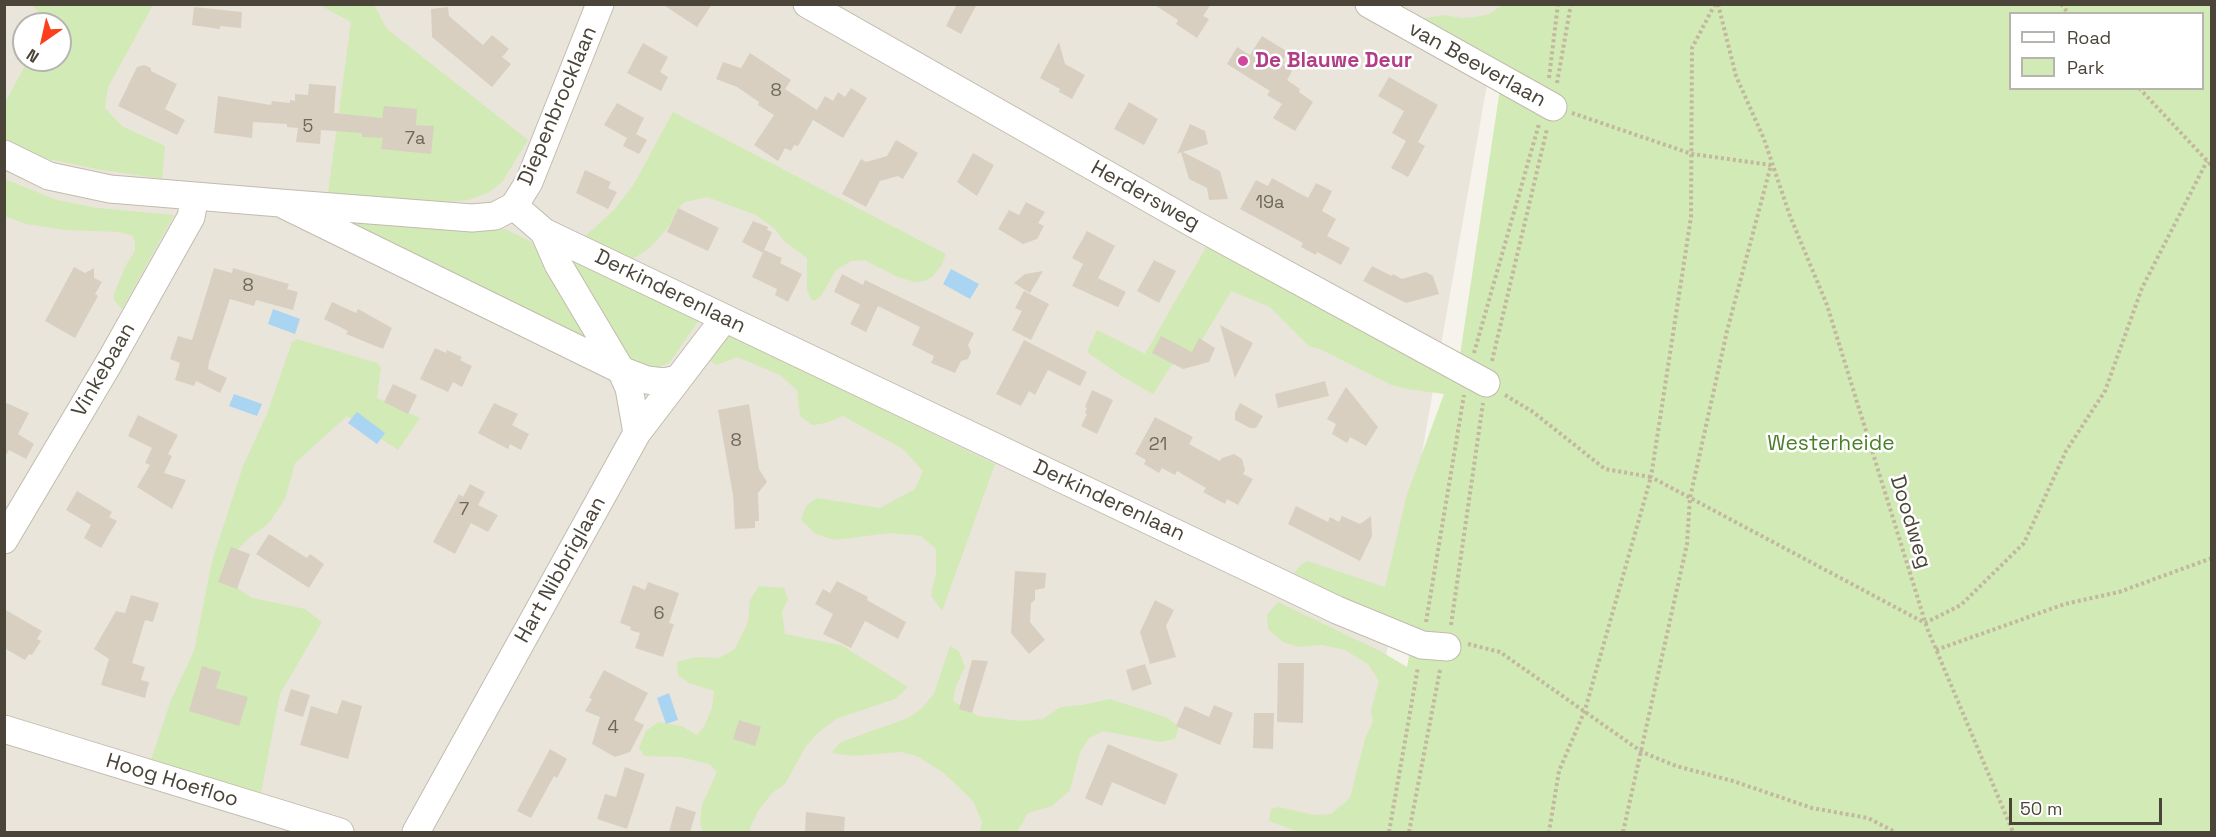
<!DOCTYPE html>
<style>
body{margin:0}
#map{position:relative;width:2216px;height:837px;overflow:hidden;background:#f6f3ec;font-family:"Space Grotesk",sans-serif}
canvas{display:block}
.frame{position:absolute;inset:0;border:6px solid #4b4439;pointer-events:none}
.legend{position:absolute;left:2009px;top:12px;width:195px;height:78px;box-sizing:border-box;background:#fff;border:2px solid #b7b4b0;margin:0;padding:8px 10px;list-style:none;font-size:18px;color:#4b4439}
.legend li{display:flex;align-items:center;gap:12px;height:30px}
.legend b{width:30px;border:2px solid #b7b4b0}
.north{position:absolute;left:12px;top:12px;width:60px;height:60px;box-sizing:border-box;background:#fff;border:2px solid #b7b4b0;border-radius:50%;rotate:214deg;font-size:16px;font-weight:700;line-height:24px;text-align:center;color:#4b4439}
.north::after{content:'';display:block;margin:auto;width:21px;height:27px;background:#fc3f1d;clip-path:polygon(50% 0,100% 100%,50% 72%,0 100%)}
.scale{position:absolute;left:2009px;top:798px;width:153px;height:27px;box-sizing:border-box;border:3px solid #4b4439;border-top:0;padding-left:8px;font-size:18px;line-height:21px;white-space:nowrap;color:#4b4439;-webkit-text-stroke:4px #fff;paint-order:stroke}
</style>
<div id="map">
<canvas width="2216" height="837"></canvas>
<div class="frame"></div>
<ul class="legend">
<li><b style="height:8px;background:#fff"></b>Road</li>
<li><b style="height:16px;background:#d2eab5"></b>Park</li>
</ul>
<div class="north">N</div>
<div class="scale">50 m</div>
</div>
<script>
const g = document.querySelector('canvas').getContext('2d');
g.lineJoin = 'round';
function fillPath(path, color) { g.fillStyle = color; g.fill(path, 'evenodd'); }
const poly = rows => new Path2D(rows.map(r => 'M' + r).join(''));
function strokePath(path, color, width, dash) { g.strokeStyle = color; g.lineWidth = width; g.lineCap = dash ? 'butt' : 'round'; g.setLineDash(dash || []); g.stroke(path); }
function label(font, color, halo, rows, align = 'center') {
  g.font = font + ' "Space Grotesk",sans-serif'; g.lineWidth = 5; g.setLineDash([]); g.textBaseline = 'middle'; g.strokeStyle = halo; g.fillStyle = color; for (const [text, x, y, turn = 0] of rows) {
    g.save(); g.translate(x, y); g.rotate((+turn || 0) * Math.PI / 180); g.textAlign = isNaN(turn) ? turn : align; if (halo) g.strokeText(text, 0, 0); g.fillText(text, 0, 0); g.restore();
  }
}
fillPath(poly([
 [5,5,1501,5,1365,776,1347,832,5,832],
 [24,24,60,24,60,60,24,60]
]), '#eae5da');
fillPath(poly([
 [1503,4,2211,5,2211,832,1299,832,1269,821,1271,809,1279,807,1314,815,1331,814,1350,798,1365,739,1373,721,1371,710,1379,681,1368,664,1345,650,1322,645,1299,647,1283,642,1268,629,1267,615,1278,602,1380,651,1407,667,1413,634,1294,573,1302,564,1308,561,1385,587,1407,494,1444,394,1407,389,1391,385,1322,350,1309,346,1270,307,1231,291,1196,350,1171,366,1153,394,1123,377,1087,352,1097,330,1145,354,1208,244,1457,375,1503,69,1418,19,1445,15,1461,18,1476,17,1490,14],
 [2010,14,2202,14,2202,88,2010,88],
 [32,5,153,5,108,87,105,108,122,126,165,146,162,179,97,169,48,159,5,145,5,103,28,60,60,60,60,24,47,24,48,22],
 [320,5,374,5,387,29,528,140,502,182,488,193,468,200,445,202,328,193,351,22],
 [673,112,946,254,941,266,932,277,925,281,915,282,898,277,864,260,851,261,836,270,821,296,814,301,810,298,807,289,807,258,784,241,775,229,756,215,707,197,685,202,677,209,669,226,658,239,648,249,631,260,583,238,614,210,634,184],
 [4,179,57,200,97,208,174,215,122,309,114,300,114,294,126,265,135,251,135,242,133,236,120,232,65,230,26,224,5,216],
 [310,217,408,225,505,229,532,242,597,354],
 [559,244,699,320,669,363,648,371,632,364],
 [725,333,995,464,942,611,931,595,936,573,936,549,921,536,890,533,835,540,816,534,801,520,806,506,817,498,880,508,915,489,923,471,903,449,843,416,826,423,812,425,800,416,797,390,780,375,737,357,717,365,706,358],
 [297,339,377,363,381,367,377,398,420,418,398,450,347,416,295,463,285,499,268,524,250,537,236,551,236,587,252,598,305,609,322,622,280,694,261,793,151,760,171,700,194,651,212,561,243,466,267,414,292,342],
 [759,586,784,588,788,599,782,612,785,634,841,645,908,687,895,699,836,719,819,732,806,746,785,784,772,793,758,811,750,828,750,832,703,832,700,823,702,805,717,772,709,764,680,757,645,756,639,748,646,731,659,722,681,726,697,735,704,727,712,708,714,691,689,683,678,675,677,662,696,657,719,658,735,649,748,622,750,600],
 [950,646,959,651,965,667,956,686,953,701,978,716,1022,721,1043,719,1061,707,1082,705,1110,699,1166,717,1179,727,1175,739,1160,742,1103,731,1089,738,1080,752,1070,790,1052,806,1028,813,1017,832,980,832,982,822,973,801,944,773,917,756,901,752,854,756,831,753,841,742,908,718,921,709,934,694]
]), '#d2eab5');
fillPath(poly([
 [951,269,979,284,970,299,943,284],
 [273,309,300,319,295,334,268,324],
 [234,394,262,404,257,416,229,406],
 [357,412,385,433,377,444,348,423],
 [669,693,678,720,666,724,657,698]
]), '#a9d4f2');
fillPath(poly([
 [662,4,712,4,697,27],
 [957,4,977,4,961,34,946,26],
 [1153,4,1211,4,1203,16,1209,19,1197,38,1176,24,1178,20],
 [194,7,242,12,241,28,220,26,220,29,192,25],
 [448,7,449,16,483,45,492,35,509,49,502,57,511,64,492,87,432,37,431,9],
 [1262,36,1288,52,1283,60,1285,62,1283,65,1292,71,1287,80,1300,89,1299,92,1313,102,1295,131,1273,118,1282,104,1267,95,1270,91,1227,64,1237,47,1250,55],
 [1059,42,1065,64,1085,75,1072,99,1059,92,1060,89,1040,78],
 [643,43,668,57,660,72,668,77,661,91,627,73],
 [750,53,791,80,785,89,817,110,825,96,833,101,838,92,845,97,851,88,867,98,843,138,813,120,798,146,794,145,791,151,785,148,778,161,754,145,774,115,758,105,759,102,737,87,716,79,723,62,741,68],
 [144,65,151,68,151,71,177,84,165,109,185,120,177,135,118,106,137,67],
 [1389,77,1438,105,1418,142,1425,146,1408,177,1391,168,1406,141,1392,133,1404,111,1378,96],
 [309,84,336,86,334,113,382,118,384,106,417,109,416,125,434,126,431,154,381,149,383,138,362,137,362,133,321,130,320,144,296,142,298,128,287,127,287,124,253,122,252,138,214,133,218,96,271,105,272,101,290,103,290,100,295,101,295,94,308,95],
 [1129,102,1158,119,1144,145,1114,129],
 [617,103,644,118,636,134,647,140,639,154,623,146,627,138,604,125],
 [1190,124,1205,131,1208,144,1183,152,1220,171,1228,199,1209,200,1207,188,1189,179,1181,152,1177,154],
 [896,140,918,153,903,179,898,176,880,181,866,207,842,194,861,159,866,162,887,156],
 [973,153,994,165,977,196,957,182],
 [585,170,611,182,608,188,617,192,608,209,576,193],
 [1272,178,1308,198,1316,183,1332,191,1322,211,1336,219,1327,236,1350,248,1341,265,1317,252,1316,255,1301,247,1303,243,1240,209,1256,180,1268,186],
 [1026,202,1045,212,1038,223,1044,226,1037,239,1023,244,998,229,1009,210,1019,215],
 [678,208,719,228,708,251,667,232],
 [753,221,768,227,767,230,772,232,763,253,742,242],
 [1087,231,1115,246,1098,278,1126,292,1118,307,1072,286,1083,264,1072,258],
 [764,250,782,258,780,263,802,274,788,302,775,295,777,289,752,277],
 [1154,260,1176,271,1159,303,1137,291],
 [1372,266,1392,276,1393,274,1402,279,1426,272,1433,276,1439,294,1406,303,1363,281],
 [74,267,85,273,94,268,94,278,102,282,95,294,98,296,75,338,45,321],
 [214,268,232,273,233,268,289,284,287,289,298,292,293,310,256,300,254,306,230,299,209,362,208,369,227,378,220,393,196,381,194,386,175,380,180,363,170,359,178,336,192,340],
 [1043,271,1030,293,1014,283,1025,274],
 [842,274,863,285,865,280,974,333,968,345,971,352,968,359,961,361,955,373,931,363,934,356,912,345,920,327,878,306,866,332,850,324,860,305,834,292],
 [1024,291,1049,304,1031,340,1012,330,1022,311,1015,308],
 [332,302,356,313,358,309,392,328,383,349,346,334,348,331,324,319],
 [1220,325,1253,343,1235,378],
 [1161,336,1192,352,1199,338,1215,348,1209,362,1183,369,1152,353],
 [1024,340,1087,372,1080,386,1048,370,1035,395,1029,391,1021,406,996,394],
 [435,348,446,353,447,350,462,357,460,360,472,366,462,387,453,382,448,392,420,379],
 [1325,381,1329,396,1278,408,1275,394],
 [393,384,417,395,408,414,384,402],
 [1346,387,1378,427,1366,446,1350,437,1347,443,1332,434,1336,424,1327,419],
 [1092,390,1113,400,1097,434,1081,426,1087,414,1085,413,1087,408,1085,407],
 [4,402,29,413,18,434,34,444,26,459,9,450,4,459],
 [494,403,518,414,512,425,529,434,521,450,510,444,508,449,478,433],
 [1240,403,1263,416,1256,428,1250,428,1235,420,1235,413],
 [749,404,759,469,767,482,758,493,759,521,755,521,755,528,735,529,733,495,718,410],
 [138,415,178,435,168,454,172,456,164,473,186,480,172,509,137,487,150,465,145,463,152,448,128,436],
 [1155,417,1193,437,1189,444,1220,461,1222,458,1234,454,1242,459,1245,470,1243,474,1253,479,1238,505,1227,499,1225,504,1203,492,1206,488,1177,471,1175,475,1162,468,1159,473,1144,464,1146,460,1135,454],
 [470,484,485,492,478,505,498,515,488,532,471,523,455,554,433,542,459,494,463,497],
 [77,491,112,512,109,517,117,521,101,548,84,538,91,525,66,510],
 [1296,506,1328,522,1330,517,1339,522,1342,516,1360,524,1371,516,1372,536,1360,561,1288,524],
 [269,534,307,558,310,554,324,564,309,588,256,554],
 [231,547,250,554,237,589,218,582],
 [1015,571,1046,573,1045,588,1035,590,1035,600,1031,603,1030,622,1045,640,1029,654,1011,633],
 [837,581,868,597,867,600,906,622,898,639,865,621,851,648,823,634,833,614,815,604,823,589,830,593],
 [648,582,679,593,669,623,674,624,663,657,635,648,640,633,630,630,631,627,620,623,633,585,645,590],
 [131,595,159,603,153,622,145,620,132,663,145,667,141,680,149,682,145,698,101,685,109,659,94,649,116,611,125,613],
 [1155,600,1174,610,1166,626,1176,657,1150,664,1140,632],
 [4,609,42,631,37,639,41,641,32,655,29,654,25,660,4,648],
 [972,660,988,661,972,713,959,709],
 [1278,663,1304,663,1303,723,1277,722],
 [1145,664,1152,684,1132,691,1126,670],
 [202,666,221,672,216,688,248,697,239,726,189,711],
 [604,670,648,693,634,720,644,725,630,752,615,757,592,744,600,717,585,711,592,699,589,698],
 [291,689,310,695,303,717,284,711],
 [342,700,362,706,348,759,300,745,311,706,337,714],
 [1214,705,1233,713,1220,745,1176,726,1185,706,1209,717],
 [1254,713,1274,713,1273,749,1253,748],
 [739,720,761,727,755,746,733,739],
 [1108,744,1178,774,1165,805,1112,782,1102,806,1085,798],
 [550,749,567,759,557,778,554,776,531,818,517,811],
 [625,767,645,774,627,829,597,819,605,794,616,797],
 [676,806,696,812,690,832,669,832],
 [806,812,845,817,844,832,805,832]
]), '#d8cfc1');
const minor = poly([
 [807,4,1194,224,1486,383],
 [1369,4,1553,107],
 [4,154,49,176,110,189,280,203],
 [514,206,529,182,600,4],
 [544,232,558,264,621,370,629,388,637,433],
 [678,379,664,382,647,380,621,370,280,203,472,218,495,216,514,206,544,232,1337,610,1422,645,1447,647],
 [4,540,109,363,191,217,195,196],
 [4,729,340,832],
 [416,832,637,433,724,319]
]);
strokePath(minor, '#c2bbae', 29);
strokePath(poly([
 [1715,4,1692,48,1691,217,1651,477,1925,623,1961,605,2024,543,2066,451,2105,391,2142,288,2207,161],
 [1718,4,1736,76,1764,139,1790,216,1827,305,1927,628,2013,832],
 [2061,4,2069,14],
 [1549,78,1558,4],
 [1557,83,1571,4],
 [2139,88,2212,166],
 [1572,113,1692,154,1771,165],
 [1474,353,1539,124],
 [1492,361,1547,129],
 [1505,395,1533,412,1605,469,1651,477,1585,710,1559,771,1549,832],
 [1426,622,1464,395],
 [1451,625,1483,403],
 [1468,644,1500,652,1642,752,1676,766,1733,781,1812,808,1868,818,1895,832],
 [1936,650,2065,604,2119,592,2212,558],
 [1389,832,1418,667],
 [1409,832,1440,670],
 [1623,832,1687,544,1690,498,1727,331,1771,165]
]), '#c4b79f', 4, [3, 3]);
strokePath(minor, '#fff', 27);
for (const [x, y, r, color] of [
 [1243,61,6,"#d1479c"]
]) { const dot = new Path2D(); dot.arc(x, y, r, 0, 2 * Math.PI); g.fillStyle = color; g.fill(dot); strokePath(dot, '#fff', 2); }
label('18px', '#6e675b', null, [
 ["8",776,91],
 ["5",308,127],
 ["7a",415,139],
 ["19a",1270,203],
 ["8",248,286],
 ["8",736,441],
 ["21",1158,445],
 ["7",464,510],
 ["6",659,614],
 ["4",613,728]
]);
label('bold 21px', '#b23c85', '#fff', [
 ["De Blauwe Deur",1255,61]
], 'left');
label('21px', '#4b4439', '#fff', [
 ["van Beeverlaan",1477,65,29],
 ["Diepenbrocklaan",558,106,-67],
 ["Herdersweg",1145,196,29],
 ["Derkinderenlaan",670,292,26],
 ["Vinkebaan",104,370,-60],
 ["Derkinderenlaan",1109,501,25],
 ["Doodweg",1910,522,73],
 ["Hart Nibbriglaan",561,570,-61],
 ["Hoog Hoefloo",172,781,17]
]);
label('21px', '#4a7f2a', '#fff', [
 ["Westerheide",1831,444]
]);
</script>
